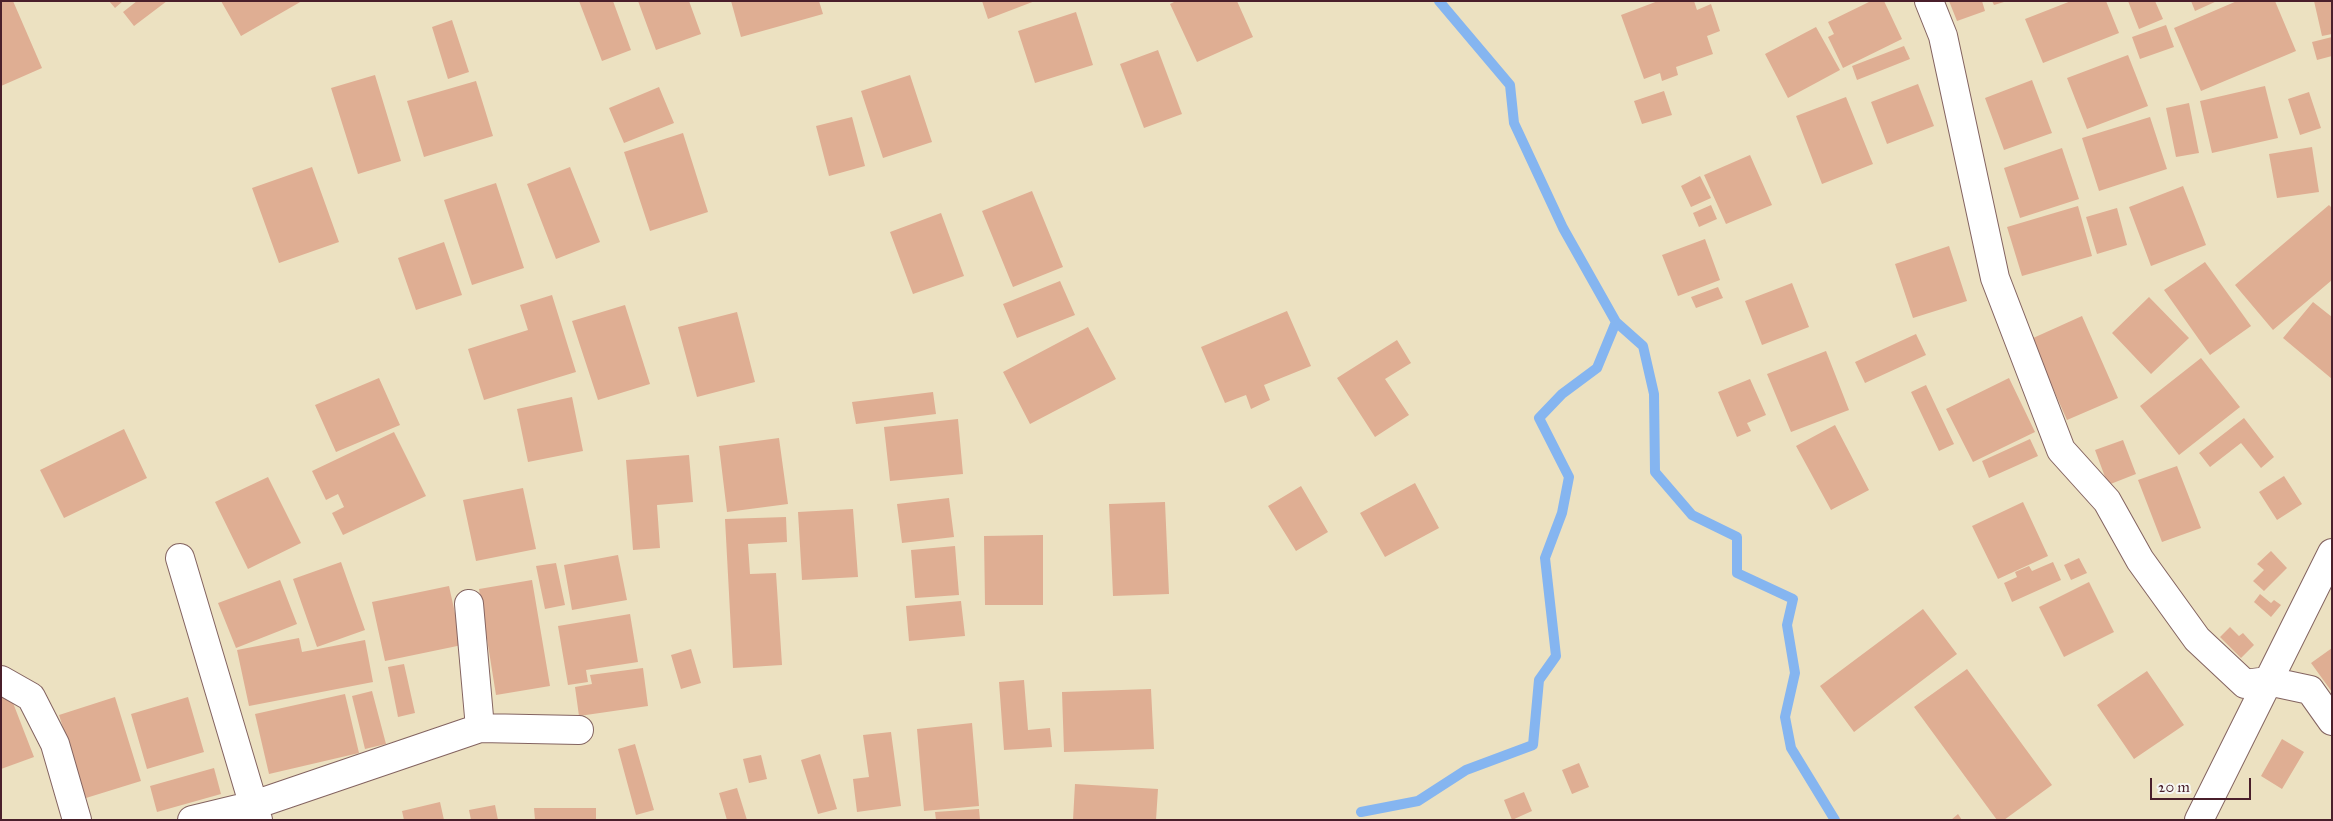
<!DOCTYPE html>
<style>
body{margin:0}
#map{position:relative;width:2333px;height:821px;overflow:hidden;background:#ece1c1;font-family:"IM FELL Great Primer",serif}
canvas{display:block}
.frame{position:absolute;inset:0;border:2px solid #4a1f2b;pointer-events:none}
.scale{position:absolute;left:2150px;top:778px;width:101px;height:22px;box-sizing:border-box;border:2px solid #4a1f2b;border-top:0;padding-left:6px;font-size:15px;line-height:18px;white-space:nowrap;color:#4a1f2b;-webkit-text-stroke:4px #f6f6f2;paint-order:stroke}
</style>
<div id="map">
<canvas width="2333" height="821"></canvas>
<div class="frame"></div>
<div class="scale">20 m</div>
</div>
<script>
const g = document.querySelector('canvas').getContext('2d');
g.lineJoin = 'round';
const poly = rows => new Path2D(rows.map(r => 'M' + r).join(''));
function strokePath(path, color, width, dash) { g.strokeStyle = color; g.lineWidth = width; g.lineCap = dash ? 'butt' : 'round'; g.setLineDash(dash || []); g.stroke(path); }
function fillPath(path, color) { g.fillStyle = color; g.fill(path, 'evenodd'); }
strokePath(poly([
 [1439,1,1510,85,1514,123,1563,228,1616,322,1643,346,1654,394,1655,472,1692,515,1737,537,1737,573,1793,599,1787,625,1795,673,1785,717,1791,748,1835,820],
 [1361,812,1418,801,1466,770,1533,745,1539,680,1556,656,1545,558,1562,513,1569,477,1539,418,1562,394,1597,368,1616,322]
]), '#85b5f0', 10);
fillPath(poly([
 [13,1,42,68,1,86,1,2],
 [109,1,123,1,115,8],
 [137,1,167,1,134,26,123,12],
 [221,1,302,1,241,36],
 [579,1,613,1,631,50,602,61],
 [638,1,689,1,701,34,656,50],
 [731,1,819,1,823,14,741,37],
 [982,1,1035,1,988,19],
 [1176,1,1237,1,1253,37,1197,62,1170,4],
 [1658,1,1694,1,1697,10,1711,4,1720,31,1707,36,1713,54,1676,67,1678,75,1662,81,1660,73,1644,79,1621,15],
 [1871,1,1884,1,1902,39,1843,68,1828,37,1834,34,1828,22],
 [1949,1,1982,1,1985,11,1957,21],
 [1992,1,2004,1,2004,2,1994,5],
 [2071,1,2106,1,2119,33,2043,63,2025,19],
 [2128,1,2155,1,2163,19,2139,29],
 [2191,1,2217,1,2195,11],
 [2237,1,2275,1,2296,51,2201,91,2174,28],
 [2314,1,2332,1,2332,34,2322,36],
 [1076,12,1093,65,1035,83,1018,31],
 [452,20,469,72,448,79,432,27],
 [2166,25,2174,47,2140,59,2132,37],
 [1816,27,1840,70,1788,98,1765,54],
 [2332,37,2332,56,2317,60,2312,42],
 [1904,46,1910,59,1857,80,1852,66],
 [1158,50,1182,114,1144,128,1120,64],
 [2128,55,2148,106,2087,129,2067,78],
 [375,75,401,161,358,174,331,88],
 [910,75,932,142,883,158,861,91],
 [2032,80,2052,133,2004,150,1985,98],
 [476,81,493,136,424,157,407,101],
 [1918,84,1934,126,1887,144,1871,102],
 [2265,86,2278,138,2212,153,2200,101],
 [659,87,674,123,624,143,609,108],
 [1664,91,1672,115,1642,124,1634,101],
 [2309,92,2321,128,2300,135,2288,99],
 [1846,97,1873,164,1822,184,1796,116],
 [2189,103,2199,153,2176,157,2166,108],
 [852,117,865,166,829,176,816,126],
 [2150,117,2167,169,2099,191,2082,138],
 [683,133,708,212,650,231,624,152],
 [2312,147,2319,192,2277,198,2269,154],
 [2062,148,2079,199,2020,218,2004,168],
 [1750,155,1772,205,1726,224,1704,175],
 [312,167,339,242,279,263,252,188],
 [570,167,600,242,556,259,527,184],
 [1700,176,1711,198,1691,207,1681,186],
 [496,183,524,268,472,285,444,200],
 [2183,186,2206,245,2151,266,2129,207],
 [1032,191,1063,267,1013,287,982,211],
 [1711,205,1717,219,1699,227,1693,213],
 [2329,205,2332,208,2332,280,2273,330,2235,285],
 [2078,206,2092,256,2022,276,2007,227],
 [2117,208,2127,245,2097,254,2086,217],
 [941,213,964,276,913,294,890,232],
 [1705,239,1720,280,1678,296,1662,255],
 [444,242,462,295,416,310,398,258],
 [1949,246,1967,301,1913,318,1895,264],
 [2205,262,2251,326,2210,355,2164,290],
 [1060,281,1075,315,1017,338,1003,304],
 [1792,283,1809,327,1762,345,1745,301],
 [1718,287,1723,298,1696,308,1691,297],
 [552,295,576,372,484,400,468,349,528,330,520,305],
 [2149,297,2189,338,2151,374,2112,333],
 [2313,302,2332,317,2332,379,2283,338],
 [625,305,650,384,598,400,572,321],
 [1287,311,1311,366,1264,385,1270,400,1251,409,1246,395,1225,403,1201,347],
 [737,312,755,382,697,397,678,327],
 [2082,316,2118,398,2067,420,2031,339],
 [1088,327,1116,379,1030,424,1003,372],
 [1916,334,1926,355,1865,383,1855,362],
 [1397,340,1411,363,1385,379,1409,415,1375,437,1337,378],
 [1826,351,1849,410,1791,432,1767,374],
 [2201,358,2240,407,2179,455,2140,406],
 [379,378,400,425,336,452,315,405],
 [2009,378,2035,432,1973,462,1946,409],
 [1750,379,1766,415,1747,423,1751,431,1737,437,1718,392],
 [1926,385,1954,444,1939,451,1911,392],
 [933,392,936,414,856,424,852,402],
 [572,397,583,451,528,462,517,409],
 [2244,418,2274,457,2261,468,2241,443,2210,467,2199,453],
 [958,419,963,474,890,481,884,427],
 [1835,425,1869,490,1831,510,1796,446],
 [124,429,147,478,64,518,40,470],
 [394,432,426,496,343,535,332,513,344,507,338,494,326,500,312,471],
 [779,438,788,504,727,512,719,446],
 [2030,439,2038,456,1989,478,1982,461],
 [2123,440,2136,474,2108,485,2095,450],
 [689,455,693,502,657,505,660,548,633,550,626,460],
 [2177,466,2201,528,2162,542,2138,480],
 [2284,476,2302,504,2277,520,2259,492],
 [268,477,301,543,248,569,215,502],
 [1415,483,1439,528,1385,557,1360,513],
 [1301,486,1328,532,1296,551,1268,506],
 [523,488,536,549,476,561,463,500],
 [949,498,954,537,902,543,897,504],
 [1165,502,1169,594,1113,596,1109,504],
 [2023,502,2048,556,1998,579,1972,526],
 [853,509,858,577,802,580,798,512],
 [786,517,787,542,748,544,750,574,776,573,782,665,733,668,725,519],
 [1043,535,1043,605,985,605,984,536],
 [955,546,959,595,915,598,911,550],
 [2271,551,2287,568,2264,591,2253,581,2264,570,2257,564],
 [618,555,627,600,572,610,564,565],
 [2079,558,2087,573,2071,580,2064,565],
 [341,562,365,630,317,647,293,579],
 [2053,562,2061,580,2012,602,2004,583,2017,577,2015,572,2029,566,2032,571],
 [556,563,565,605,545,609,536,566],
 [280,580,297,624,236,648,218,603],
 [532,580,550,686,496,695,479,589],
 [2089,582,2114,632,2064,657,2039,607],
 [449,586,462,645,385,661,372,602],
 [2260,594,2271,603,2274,600,2281,605,2271,617,2254,602],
 [961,601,965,636,909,641,906,606],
 [1923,609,1957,654,1854,732,1820,686],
 [630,614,638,662,586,670,588,682,568,685,558,626],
 [2230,627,2239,636,2243,633,2254,645,2241,658,2220,637],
 [299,638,302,652,365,640,373,682,249,706,237,650],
 [2332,648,2332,692,2311,663],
 [691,649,701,683,681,689,671,655],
 [404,664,415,713,398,717,388,667],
 [643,668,648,706,579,716,575,687,592,684,590,675],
 [1967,669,2052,785,2004,820,1997,820,1914,707],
 [2147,671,2184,725,2134,759,2097,705],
 [1024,680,1028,730,1050,728,1052,747,1004,750,999,682],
 [1151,689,1154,749,1064,752,1062,692],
 [8,690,34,757,1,769,1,693],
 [372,691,386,744,365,749,352,696],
 [345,694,359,753,269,774,255,714],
 [115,697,141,781,86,798,59,715],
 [188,697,204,752,147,769,131,714],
 [972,723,979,806,924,811,917,729],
 [891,732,901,806,857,812,853,779,869,777,863,735],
 [2282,739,2304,752,2282,789,2261,776],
 [635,744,654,810,636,815,618,749],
 [820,754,837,809,818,814,801,760],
 [761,755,767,779,749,783,743,759],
 [1579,763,1589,787,1572,794,1562,770],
 [214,768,221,794,157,812,150,786],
 [1075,784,1158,789,1156,820,1073,820],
 [737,788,747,820,727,820,719,793],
 [1524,792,1532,811,1512,820,1504,800],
 [440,802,444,820,404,820,402,811],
 [495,805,498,820,471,820,469,810],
 [534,808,596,808,596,820,535,820],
 [979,809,980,820,936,820,935,812],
 [1958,814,1962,820,1951,820]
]), '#dfae93');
const minor = poly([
 [1929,1,1943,36,1995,278,2061,450,2107,501,2140,560,2197,639,2245,684,2268,681,2310,690,2332,721],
 [180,558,258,820],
 [469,604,480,728],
 [1,680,31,697,55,744,77,820],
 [192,820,254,805,480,728,579,730],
 [2199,820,2332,553]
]);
strokePath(minor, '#836360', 30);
strokePath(minor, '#fff', 28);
</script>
